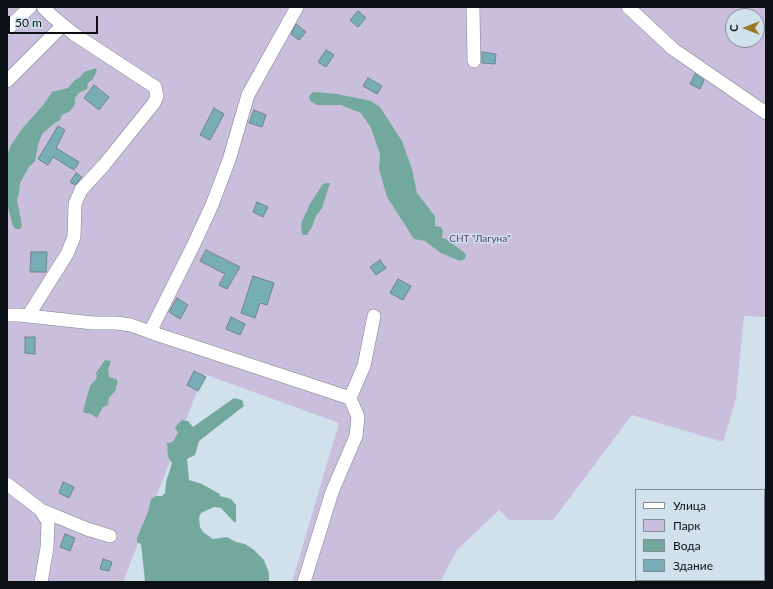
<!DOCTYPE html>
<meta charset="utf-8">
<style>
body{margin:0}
#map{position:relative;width:773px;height:589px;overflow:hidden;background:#d1e1ec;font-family:Lato,sans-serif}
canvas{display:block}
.frame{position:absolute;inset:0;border:8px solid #0c1115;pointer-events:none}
.legend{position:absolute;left:635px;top:489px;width:130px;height:92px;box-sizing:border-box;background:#d1e1ec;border:1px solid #828e96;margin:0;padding:5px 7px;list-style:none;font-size:12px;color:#0c1115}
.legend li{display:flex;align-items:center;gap:8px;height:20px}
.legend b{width:20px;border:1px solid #828e96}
.north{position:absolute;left:725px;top:8px;width:40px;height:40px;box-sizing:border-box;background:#d1e1ec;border:1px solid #828e96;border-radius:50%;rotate:270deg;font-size:11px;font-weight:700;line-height:16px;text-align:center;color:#0c1115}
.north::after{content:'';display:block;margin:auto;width:14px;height:18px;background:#9d7925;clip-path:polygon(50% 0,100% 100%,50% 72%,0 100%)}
.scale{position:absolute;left:8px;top:16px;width:90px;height:18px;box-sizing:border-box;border:2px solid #0c1115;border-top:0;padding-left:5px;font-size:12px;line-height:14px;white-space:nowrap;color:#0c1115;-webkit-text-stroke:3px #d1e1ec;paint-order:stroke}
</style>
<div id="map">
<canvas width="773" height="589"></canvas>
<div class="frame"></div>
<ul class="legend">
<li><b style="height:5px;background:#fff"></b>Улица</li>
<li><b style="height:11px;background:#c9bedc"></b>Парк</li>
<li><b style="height:11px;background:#73a99c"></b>Вода</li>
<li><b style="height:11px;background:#76adb6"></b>Здание</li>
</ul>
<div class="north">С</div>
<div class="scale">50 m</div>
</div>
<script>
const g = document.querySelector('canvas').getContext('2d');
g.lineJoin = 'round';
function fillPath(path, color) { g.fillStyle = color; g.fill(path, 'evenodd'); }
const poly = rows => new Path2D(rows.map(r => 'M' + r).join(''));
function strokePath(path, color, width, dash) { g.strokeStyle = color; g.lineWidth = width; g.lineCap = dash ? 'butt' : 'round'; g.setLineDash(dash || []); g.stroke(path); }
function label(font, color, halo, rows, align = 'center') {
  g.font = font + ' Lato,sans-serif'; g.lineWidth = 3; g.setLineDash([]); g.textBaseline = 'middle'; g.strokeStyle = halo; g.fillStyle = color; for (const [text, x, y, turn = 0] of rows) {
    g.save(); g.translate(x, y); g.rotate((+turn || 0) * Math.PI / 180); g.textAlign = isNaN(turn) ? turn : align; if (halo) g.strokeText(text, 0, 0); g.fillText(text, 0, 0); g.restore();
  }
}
fillPath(poly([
 [7,7,766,7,766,317,744,316,736,398,723,442,632,415,553,520,509,520,499,510,457,550,440,582,292,582,339,423,204,374,123,582,7,582],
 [733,16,757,16,757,40,733,40]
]), '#c9bedc');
fillPath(poly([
 [96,68,97,71,92,80,88,83,87,89,79,93,75,98,75,104,70,111,62,115,60,120,52,125,42,134,38,145,35,161,29,167,20,183,19,193,17,200,22,226,20,229,16,229,13,226,7,204,7,157,10,147,21,130,44,104,52,92,68,88,74,81,80,77,84,72],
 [313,92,337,94,371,101,380,107,402,141,412,169,417,193,435,216,435,226,441,227,443,231,442,238,446,239,466,254,465,259,460,261,441,253,425,241,414,239,387,197,379,169,380,154,371,128,361,113,341,105,317,105,310,101,309,96],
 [327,183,330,183,322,208,316,216,313,225,307,235,303,235,302,234,301,226,302,221,311,202,323,184],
 [105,360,111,361,108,370,109,377,116,379,118,382,116,386,116,390,109,398,108,405,103,407,97,418,91,414,85,413,83,411,90,386,97,378,96,373],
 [234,398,242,400,244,406,199,441,195,455,187,459,189,480,202,484,216,492,220,494,220,496,231,499,236,505,236,522,234,522,221,508,214,507,201,513,199,518,200,527,203,532,213,539,227,537,236,542,245,544,254,550,264,560,269,573,269,582,144,582,145,581,141,544,137,542,137,538,148,512,151,499,156,496,162,496,165,493,166,482,172,463,168,457,167,443,173,442,178,433,175,427,182,420,188,421,193,427]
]), '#73a99c');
const building = poly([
 [358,11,366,18,358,27,350,20,358,11],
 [296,24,306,32,299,40,291,34,296,24],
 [326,50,334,55,326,67,318,62,326,50],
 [482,52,496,54,495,64,482,63,482,52],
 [695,74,704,80,700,89,690,84,695,74],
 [368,78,382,86,377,94,363,86,368,78],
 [94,85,109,97,99,110,84,98,94,85],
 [214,108,224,114,210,140,200,135,214,108],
 [254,110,266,115,262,127,249,123,254,110],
 [58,126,65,130,56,148,79,162,74,170,53,157,48,165,38,159,58,126],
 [76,173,82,177,75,185,70,182,76,173],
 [257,202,268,207,263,217,253,212,257,202],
 [206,250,240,267,227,289,219,285,225,274,200,261,206,250],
 [31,252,47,252,46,272,30,272,31,252],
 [380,260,386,268,376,275,370,267,380,260],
 [253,276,274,283,267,305,260,303,255,318,241,313,253,276],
 [398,279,411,286,403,300,390,293,398,279],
 [177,298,188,305,180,319,169,312,177,298],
 [231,317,245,324,240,335,226,329,231,317],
 [25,337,35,337,35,354,25,353,25,337],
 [194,371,206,377,198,391,187,385,194,371],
 [63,482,74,487,69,498,59,493,63,482],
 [65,534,75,538,70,551,60,547,65,534],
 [103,559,112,562,109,571,100,569,103,559]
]);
fillPath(building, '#76adb6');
strokePath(building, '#718588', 1);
const minor = poly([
 [473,7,474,61],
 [628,7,673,49,766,113],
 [7,29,30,7],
 [7,81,63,25],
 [7,315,19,315,93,323,116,323,131,325,150,332,194,244,212,205,229,160,248,95,297,7],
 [28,316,67,254,74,237,75,204,81,190,104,165,154,103,157,96,155,87,74,34,52,16,43,7],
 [150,332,350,398,358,417,356,436,332,492,304,582],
 [350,398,364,366,374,316],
 [7,484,41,510,48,522,47,548,41,582],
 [41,510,87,529,110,536]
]);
strokePath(minor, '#778590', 14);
strokePath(minor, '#fff', 13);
label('10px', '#533c71', '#d1e1ec', [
 ["СНТ \"Лагуна\"",480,239]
]);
</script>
